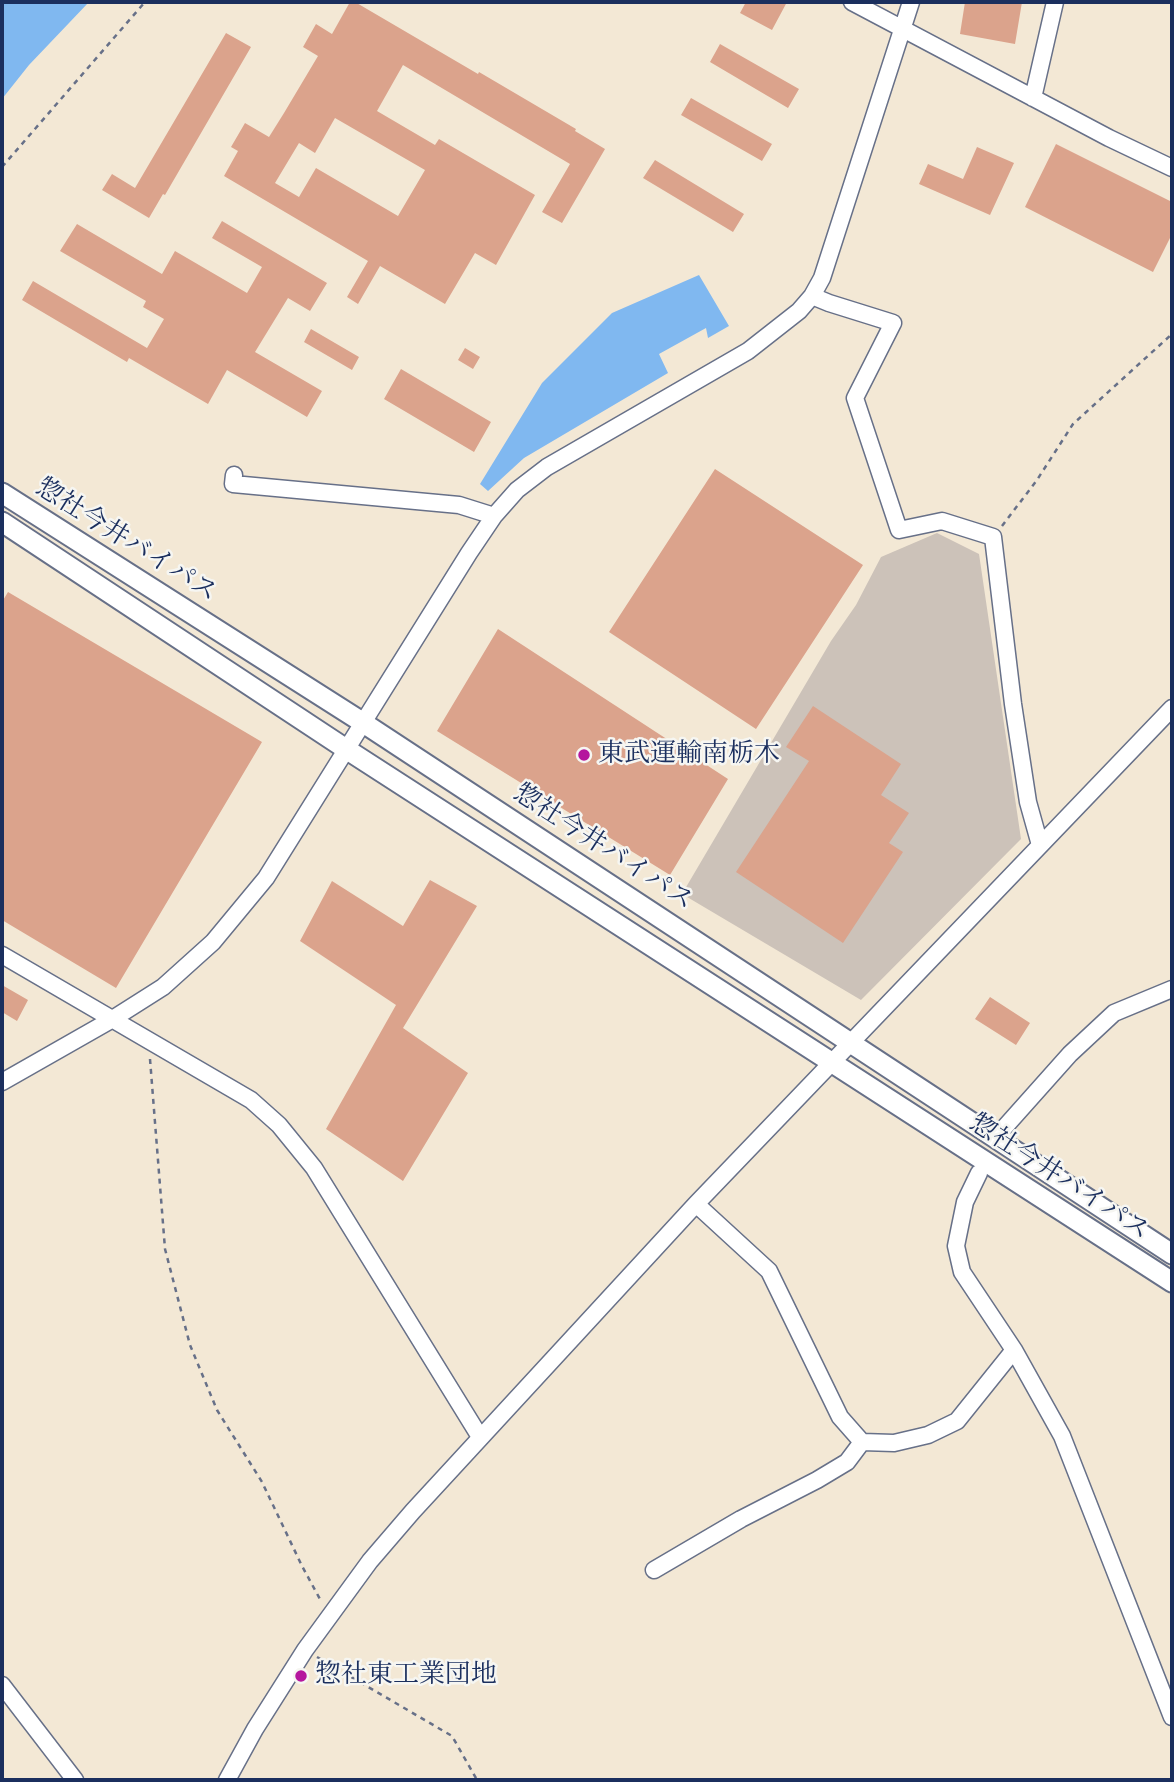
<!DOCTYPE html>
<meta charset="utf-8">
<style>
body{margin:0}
#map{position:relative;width:1174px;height:1782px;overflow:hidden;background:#f3e8d5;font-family:Alegreya,serif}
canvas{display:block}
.frame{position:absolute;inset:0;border:4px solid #1b2f5e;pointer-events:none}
</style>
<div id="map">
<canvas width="1174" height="1782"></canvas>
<div class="frame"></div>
</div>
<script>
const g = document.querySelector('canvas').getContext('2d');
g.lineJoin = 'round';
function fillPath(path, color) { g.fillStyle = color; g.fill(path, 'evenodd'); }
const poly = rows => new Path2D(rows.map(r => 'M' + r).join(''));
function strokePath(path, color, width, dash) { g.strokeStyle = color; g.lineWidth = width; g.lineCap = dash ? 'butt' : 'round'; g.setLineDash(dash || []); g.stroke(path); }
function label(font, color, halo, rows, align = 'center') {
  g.font = font + ' Alegreya,"Noto Serif JP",serif'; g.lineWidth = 5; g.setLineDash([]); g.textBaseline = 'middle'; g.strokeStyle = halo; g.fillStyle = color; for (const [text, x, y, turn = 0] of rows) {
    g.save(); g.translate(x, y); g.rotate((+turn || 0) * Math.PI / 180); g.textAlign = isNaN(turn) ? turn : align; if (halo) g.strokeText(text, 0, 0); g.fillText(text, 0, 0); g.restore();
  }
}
fillPath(poly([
 [937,533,979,554,1021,839,861,1000,682,894,831,641,856,605,881,557]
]), '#ccc2b9');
fillPath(poly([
 [2,2,89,2,29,65,2,99],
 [699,275,729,326,708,338,706,328,659,354,668,373,524,458,488,491,480,484,542,383,612,313]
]), '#80b8f0');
fillPath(poly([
 [350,2,355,2,478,74,479,72,576,129,575,131,605,149,562,223,542,212,570,164,403,65,377,111,435,145,439,139,535,195,496,265,475,253,445,304,380,266,358,304,347,297,368,261,224,176,238,151,231,147,245,123,269,137,284,113,318,56,303,47,316,24,332,34],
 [335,118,425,170,398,216,316,168,299,197,275,183,299,143,315,153],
 [746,2,787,2,772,30,740,13],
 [965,2,1022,2,1015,44,960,34],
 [226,33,251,47,165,195,163,194,149,218,102,190,112,174,135,188],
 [720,44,799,89,788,108,710,62],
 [691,98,772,144,762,161,681,115],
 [1056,144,1172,202,1172,234,1153,272,1025,207],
 [977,147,1014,163,990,215,919,184,928,164,963,179],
 [655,160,744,214,733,232,643,178],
 [222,221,327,283,310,311,288,298,255,352,322,391,307,417,227,370,208,404,129,358,127,362,22,300,33,281,147,348,164,319,143,307,146,301,60,251,77,224,162,274,175,251,247,293,262,267,212,238],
 [311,329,359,357,352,370,304,342],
 [465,348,480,357,473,369,458,360],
 [401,369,491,422,474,452,384,399],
 [715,469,863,565,756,729,609,632],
 [8,592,262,742,116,988,2,920,2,602],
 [498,629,728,779,670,875,437,731],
 [813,706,901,764,881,795,909,813,889,843,903,852,843,943,736,872,809,761,786,747],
 [430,880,477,906,403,1028,468,1073,403,1181,326,1129,396,1005,300,941,332,881,403,926],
 [2,985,28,1000,17,1021,2,1012],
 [990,997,1030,1023,1016,1045,975,1019]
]), '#dba38c');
const minor = poly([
 [852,2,1109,138,1172,168],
 [1033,98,1055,2],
 [812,296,829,303,893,323,855,398,899,530,942,521,993,537,1013,704,1028,802,1040,845],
 [234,475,233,484,459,505,494,516],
 [2,955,251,1100,279,1125,314,1168,480,1437],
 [2,1082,111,1020,163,987,213,942,266,878,469,553,494,516,517,490,547,467,748,351,799,311,812,296,822,278,911,2],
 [1004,1128,1070,1054,1114,1013,1172,989],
 [979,1173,965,1202,956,1246,962,1272,1014,1350,1062,1436,1172,1717],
 [696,1204,769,1271,840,1417,862,1442,894,1443,928,1435,957,1421,1014,1350],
 [654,1570,741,1519,817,1480,847,1462,862,1442],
 [2,1685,75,1780],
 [227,1780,255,1729,305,1650,370,1561,413,1511,696,1204,1172,708]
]);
const major = poly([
 [2,493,362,722,1172,1254],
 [2,522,346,749,1172,1282]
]);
strokePath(minor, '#677088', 19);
strokePath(major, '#677088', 23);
strokePath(poly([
 [2,167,145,2],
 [1002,526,1037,480,1073,424,1172,334],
 [150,1059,165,1249,190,1345,217,1410,262,1482,302,1566,321,1601],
 [317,1657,452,1736,477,1780]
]), '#677088', 2.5, [5, 5]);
strokePath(minor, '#fff', 16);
strokePath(major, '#fff', 19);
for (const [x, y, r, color] of [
 [584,755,7,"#b5179e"],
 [301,1676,7,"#b5179e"]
]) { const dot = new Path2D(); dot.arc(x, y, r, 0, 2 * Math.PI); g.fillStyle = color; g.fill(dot); strokePath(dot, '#f6f6f2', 2.5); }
label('26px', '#1b2f5e', '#f6f6f2', [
 ["惣社今井バイパス",126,541,32],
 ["惣社今井バイパス",603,848,33],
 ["惣社今井バイパス",1059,1178,33]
]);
label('26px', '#1b2f5e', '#f6f6f2', [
 ["東武運輸南栃木",598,755],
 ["惣社東工業団地",315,1676]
], 'left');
</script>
